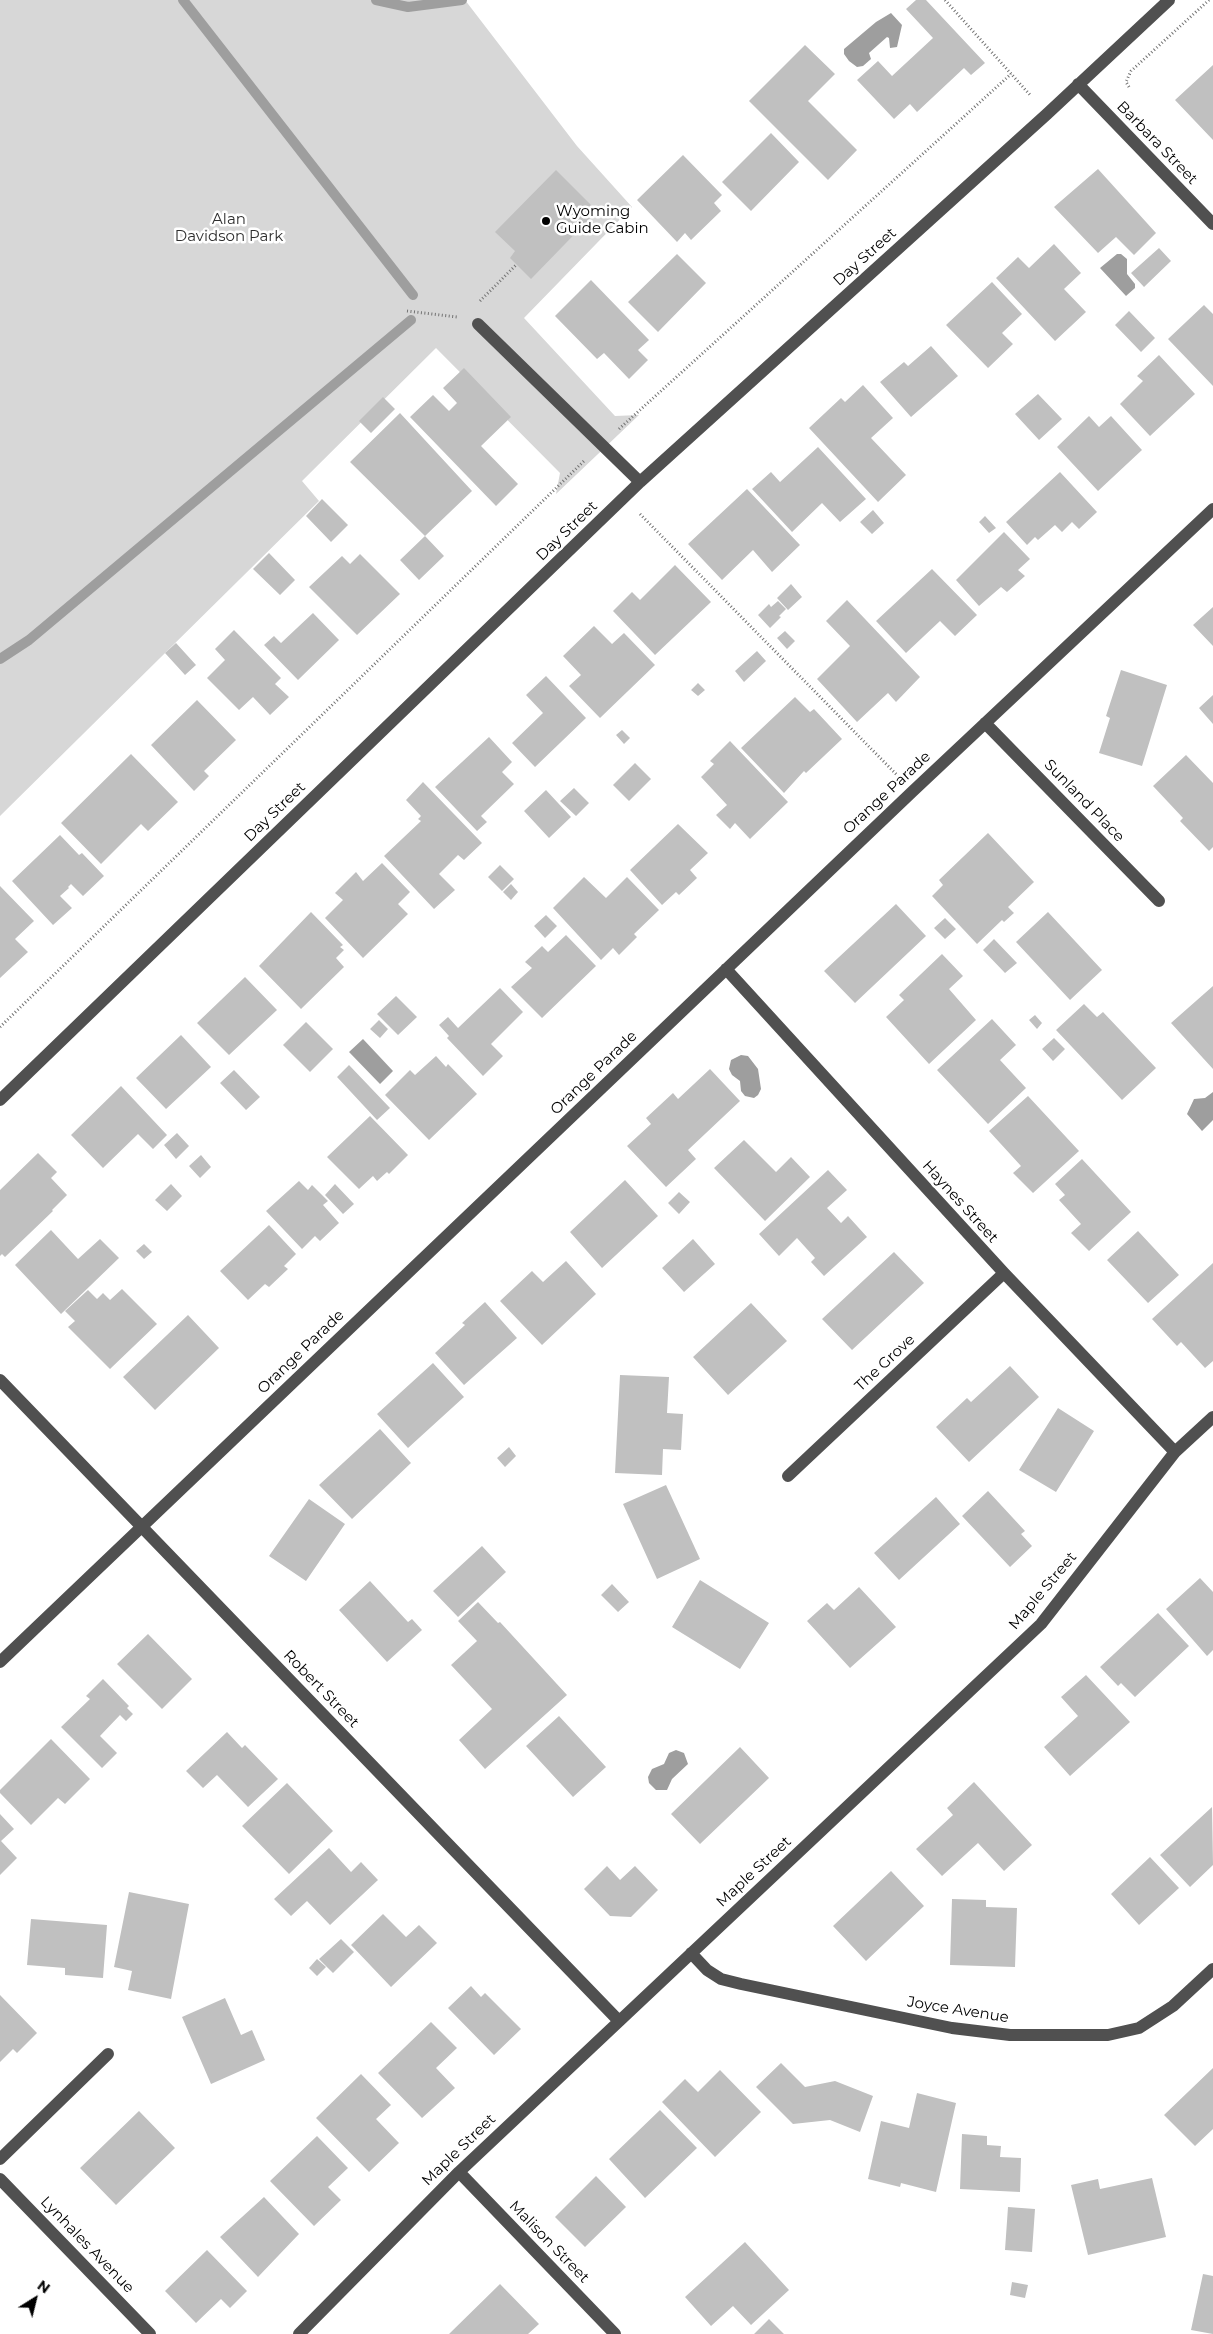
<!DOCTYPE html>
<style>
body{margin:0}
#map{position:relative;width:1213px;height:2334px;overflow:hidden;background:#fff;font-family:Montserrat,sans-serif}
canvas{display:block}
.north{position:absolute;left:10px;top:2274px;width:50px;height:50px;-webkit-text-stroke:4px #fff;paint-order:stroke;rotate:36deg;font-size:14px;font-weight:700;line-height:20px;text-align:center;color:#000}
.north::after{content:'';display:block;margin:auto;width:18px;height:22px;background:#000;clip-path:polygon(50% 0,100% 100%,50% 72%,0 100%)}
</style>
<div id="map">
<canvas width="1213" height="2334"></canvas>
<div class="north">N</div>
</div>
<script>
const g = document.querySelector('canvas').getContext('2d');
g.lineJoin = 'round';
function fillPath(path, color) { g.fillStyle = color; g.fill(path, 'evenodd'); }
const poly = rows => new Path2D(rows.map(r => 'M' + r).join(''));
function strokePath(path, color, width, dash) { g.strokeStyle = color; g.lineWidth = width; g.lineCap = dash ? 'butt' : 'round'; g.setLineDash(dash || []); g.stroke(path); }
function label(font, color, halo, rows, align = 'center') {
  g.font = font + ' Montserrat,sans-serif'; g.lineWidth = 5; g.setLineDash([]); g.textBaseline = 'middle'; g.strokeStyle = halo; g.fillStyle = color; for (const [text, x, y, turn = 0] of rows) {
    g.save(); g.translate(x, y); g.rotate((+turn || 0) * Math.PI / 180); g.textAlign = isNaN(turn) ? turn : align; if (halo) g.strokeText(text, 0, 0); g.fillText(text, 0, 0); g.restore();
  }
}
fillPath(poly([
 [0,0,465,0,577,146,632,207,524,318,615,416,639,415,556,494,560,473,436,348,302,481,319,501,0,816]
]), '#d7d7d7');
fillPath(poly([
 [891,13,902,25,897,47,890,48,889,38,887,37,869,53,871,59,863,66,857,67,849,61,844,54,844,49,876,22],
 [1117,254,1121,254,1127,259,1127,274,1135,284,1135,288,1126,296,1100,268],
 [363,1039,393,1071,380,1084,349,1052],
 [741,1055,748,1056,758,1069,761,1089,758,1095,754,1098,745,1096,741,1091,740,1081,732,1075,729,1069,731,1060],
 [1213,1092,1213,1120,1202,1131,1187,1114,1194,1099,1205,1098],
 [676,1750,684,1753,688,1764,672,1779,667,1790,656,1790,649,1783,648,1777,652,1769,664,1764,669,1753]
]), '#9e9e9e');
strokePath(poly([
 [183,0,413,295],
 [376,0,408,7,462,0],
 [0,659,29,640,411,320]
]), '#9e9e9e', 10);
fillPath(poly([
 [916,0,926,0,985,63,971,75,964,68,917,112,910,104,894,119,857,80,878,61,892,76,933,38,906,9],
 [805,45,835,74,808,101,857,150,828,180,749,101],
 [1213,65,1213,140,1175,100],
 [771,133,799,162,751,211,722,182],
 [683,155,722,195,714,203,721,211,691,240,685,233,677,242,637,200],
 [1098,169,1156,233,1134,255,1116,237,1098,253,1054,207],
 [556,170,597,211,531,279,510,258,515,251,495,232],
 [1054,244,1081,273,1064,289,1086,312,1055,341,996,278,1018,257,1029,268],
 [1159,248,1171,261,1144,287,1131,273],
 [677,254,706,283,658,332,628,302],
 [591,280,649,340,638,350,648,360,629,379,604,353,597,359,555,316],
 [992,282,1022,314,1002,333,1013,344,988,368,946,325],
 [1204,305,1213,314,1213,386,1168,339],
 [1129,311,1155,338,1141,352,1115,325],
 [931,346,958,376,911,417,880,382,904,362,908,366],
 [1159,355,1195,394,1150,436,1120,404,1143,381,1137,376],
 [464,368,511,417,481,446,518,484,496,506,410,417,433,395,449,411,457,403,443,388],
 [863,385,893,418,871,438,906,475,878,502,809,428,841,398,845,402],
 [1038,394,1062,419,1039,440,1015,414],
 [383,397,395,409,371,433,359,421],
 [400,413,472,491,425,536,350,462],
 [1089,416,1099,427,1111,416,1142,450,1098,491,1057,447],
 [818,447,866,499,840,522,822,503,792,532,752,489,771,472,780,482],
 [1060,472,1097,512,1079,529,1072,522,1062,532,1055,525,1038,540,1035,537,1027,545,1006,522],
 [747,489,800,545,772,572,753,550,722,580,688,544],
 [322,499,348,525,331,542,306,516],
 [873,510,884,523,872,534,860,522],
 [985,516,996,528,989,533,979,522],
 [1004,532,1030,559,1018,570,1025,576,1007,592,1001,587,979,606,956,580],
 [425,536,444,556,419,580,400,560],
 [269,553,295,580,280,595,253,569],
 [360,554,400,594,357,635,309,587,342,556,350,564],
 [675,565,711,602,655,655,613,611,632,592,640,600],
 [932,569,977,615,955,636,940,621,906,653,876,621],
 [791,584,802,597,788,610,777,598],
 [847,600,920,677,896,702,888,693,857,722,817,679,850,646,826,621],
 [778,601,786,609,779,616,781,617,770,628,758,615,769,604,771,607],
 [1213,607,1213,646,1193,625],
 [313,613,339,640,298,680,264,645,274,636,281,643],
 [594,626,612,644,624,633,655,665,600,718,569,686,581,675,563,656],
 [234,630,281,678,275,684,289,697,270,715,253,697,239,710,207,678,225,660,215,649],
 [785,631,795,641,787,649,777,638],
 [176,643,196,665,185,675,165,653],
 [757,651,766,661,744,682,735,671],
 [1121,670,1167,685,1142,766,1099,753,1110,718,1106,716],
 [546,676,586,718,535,767,512,743,543,713,526,695],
 [698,683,705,690,698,696,691,690],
 [1213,695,1213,724,1199,708],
 [795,697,810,712,814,709,842,739,806,773,804,771,784,793,741,748],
 [197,700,236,740,204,771,209,776,194,791,151,745],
 [622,730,630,738,624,744,616,735],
 [489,737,512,762,502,772,514,784,481,816,487,822,477,831,435,787],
 [730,741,788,802,750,839,735,823,730,829,716,815,727,805,701,777,714,764,710,761],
 [131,754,178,802,148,831,141,824,101,864,61,823],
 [1186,755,1213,783,1213,847,1209,851,1180,821,1183,818,1153,786],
 [635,763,651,779,629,801,613,785],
 [423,782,482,843,464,860,458,855,439,874,455,890,434,909,384,856,421,821,418,819,421,816,406,800],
 [574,788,589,803,576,816,560,801],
 [546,790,571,817,549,838,524,811],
 [678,824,708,853,690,870,697,878,679,895,676,892,662,905,630,870],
 [988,833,1034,882,1008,907,1014,913,1004,922,1002,920,977,944,932,896,943,885,939,880],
 [60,835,79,855,82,853,104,876,83,896,71,884,68,887,69,888,60,896,72,908,53,925,12,881],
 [382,863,410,892,398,904,408,914,363,958,325,918,343,900,335,893,356,872,363,881],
 [500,865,514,879,502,891,488,877],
 [584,877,606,898,627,877,659,910,634,934,637,937,619,955,613,948,601,960,553,908],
 [511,884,518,892,511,900,503,892],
 [0,886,34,921,15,939,28,952,0,978],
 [896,904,926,936,855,1003,824,971],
 [311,912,343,945,340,947,344,950,336,958,344,967,301,1009,259,966],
 [1048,912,1102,970,1070,1000,1016,942],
 [546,915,557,926,545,938,534,926],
 [945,918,956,929,945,939,934,928],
 [566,935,596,966,542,1018,511,987,532,968,525,962,542,946,548,952],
 [994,939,1017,963,1005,973,983,950],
 [942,954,963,976,949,989,976,1020,929,1064,886,1017,904,1000,899,995],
 [245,977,277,1010,229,1055,197,1023],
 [1213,986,1213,1069,1171,1023],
 [500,988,523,1012,491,1044,503,1056,483,1076,447,1038,449,1036,439,1025,448,1017,458,1028],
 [396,996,417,1017,398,1035,377,1014],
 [1084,1004,1097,1017,1103,1012,1156,1068,1122,1100,1056,1030],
 [1035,1015,1042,1023,1037,1029,1029,1020],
 [992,1019,1016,1045,1000,1060,1026,1088,988,1124,937,1070],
 [379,1020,388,1029,380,1038,370,1029],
 [306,1022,333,1049,310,1072,283,1045],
 [181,1035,211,1067,166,1109,136,1078],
 [1054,1038,1065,1049,1053,1061,1042,1049],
 [436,1056,446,1067,448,1064,477,1094,429,1140,385,1095,410,1070,415,1075],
 [349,1065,390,1108,377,1120,337,1077],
 [710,1069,740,1101,688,1150,696,1159,666,1187,627,1146,651,1124,646,1118,673,1093,678,1099],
 [234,1070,260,1097,246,1110,220,1083],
 [121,1086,167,1135,153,1149,138,1134,103,1168,71,1135],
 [1028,1096,1079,1151,1033,1193,1013,1173,1021,1166,989,1131],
 [370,1116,408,1155,389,1174,387,1172,377,1181,373,1176,359,1189,327,1157],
 [177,1133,189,1146,176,1159,164,1145],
 [744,1140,776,1172,791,1157,810,1177,765,1221,714,1168],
 [38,1153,57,1172,51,1178,67,1195,52,1210,53,1211,5,1257,2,1254,0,1256,0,1190],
 [201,1155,211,1167,200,1178,189,1166],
 [1082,1159,1131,1212,1089,1251,1071,1233,1081,1224,1059,1200,1065,1195,1055,1184],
 [828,1170,847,1190,827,1208,841,1223,848,1216,867,1237,824,1276,811,1262,815,1258,797,1238,779,1256,759,1234],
 [625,1180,658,1216,602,1268,570,1232],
 [299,1181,308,1190,312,1185,328,1201,323,1205,339,1223,320,1241,315,1236,302,1249,266,1211],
 [171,1184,182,1196,167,1211,155,1200],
 [335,1184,354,1204,343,1214,325,1195],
 [679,1192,690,1202,679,1214,668,1203],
 [269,1225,296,1254,284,1266,288,1269,269,1287,265,1284,248,1300,220,1271],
 [51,1230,78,1259,100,1239,119,1258,61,1314,15,1265],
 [1138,1231,1179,1275,1148,1303,1107,1260],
 [693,1239,715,1264,684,1292,662,1268],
 [144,1244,152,1252,144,1259,136,1251],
 [894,1252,924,1283,852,1350,822,1319],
 [566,1261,596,1294,542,1345,500,1301,532,1271,543,1282],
 [1213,1263,1213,1361,1205,1368,1181,1342,1177,1346,1152,1319],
 [122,1289,157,1324,110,1369,68,1327,75,1321,65,1311,88,1290,97,1299,103,1293,110,1300],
 [485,1302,517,1338,464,1385,435,1353,465,1325,462,1323],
 [751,1303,787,1341,728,1395,693,1357],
 [188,1315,219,1348,155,1410,123,1377],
 [433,1363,464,1397,408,1448,377,1414],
 [1010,1366,1039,1397,969,1462,936,1427,967,1398,971,1402],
 [620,1375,669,1377,667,1413,683,1414,681,1450,663,1449,662,1475,615,1473],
 [1058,1408,1094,1431,1056,1492,1019,1470],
 [380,1429,411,1463,352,1519,319,1485],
 [509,1447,516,1456,505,1467,497,1458],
 [666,1485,700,1559,657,1579,623,1504],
 [988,1491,1025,1531,1021,1534,1032,1546,1010,1567,962,1516],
 [936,1497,960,1524,899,1580,874,1553],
 [309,1499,345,1524,306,1581,269,1556],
 [482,1546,506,1572,458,1617,433,1591],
 [1200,1578,1213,1592,1213,1650,1207,1656,1166,1609],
 [700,1580,769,1623,740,1669,672,1627],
 [370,1581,408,1622,412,1619,422,1630,387,1662,339,1610],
 [612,1584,629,1602,618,1612,601,1595],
 [859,1587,896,1627,850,1668,807,1621,827,1603,834,1610],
 [478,1602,498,1623,500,1622,567,1695,485,1769,459,1740,492,1709,451,1665,477,1641,458,1621],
 [1158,1613,1189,1646,1135,1697,1121,1683,1118,1686,1100,1667],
 [148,1634,192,1679,162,1709,117,1664],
 [1086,1675,1130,1722,1070,1776,1044,1747,1078,1716,1061,1697],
 [103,1679,129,1706,127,1708,133,1714,126,1721,120,1715,100,1736,117,1753,102,1768,61,1727,90,1699,86,1696],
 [559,1716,606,1767,573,1797,526,1746],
 [227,1732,242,1748,245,1745,278,1779,248,1807,217,1775,203,1788,186,1771],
 [51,1739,90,1779,65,1804,58,1798,31,1825,0,1793,0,1790],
 [740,1747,769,1778,700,1844,671,1814],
 [974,1782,1032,1845,1004,1871,978,1843,942,1876,916,1849,953,1815,947,1808],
 [287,1783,333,1831,289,1874,242,1826],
 [1212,1807,1213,1865,1190,1887,1160,1855],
 [0,1814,14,1829,1,1841,17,1858,0,1875],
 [329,1848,351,1872,361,1862,378,1880,330,1925,307,1901,291,1916,274,1899],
 [1150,1857,1179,1888,1139,1925,1111,1894],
 [607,1866,620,1880,635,1866,658,1890,631,1917,610,1916,584,1889],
 [891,1871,924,1906,866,1961,833,1926],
 [129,1892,189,1904,171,1999,128,1990,132,1971,114,1967],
 [952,1899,986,1900,986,1907,1017,1908,1015,1967,950,1965],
 [383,1914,406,1937,419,1925,437,1943,391,1987,351,1945],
 [31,1919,107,1925,103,1978,65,1975,65,1968,27,1965],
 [341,1939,354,1952,333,1973,319,1959],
 [317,1959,326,1967,317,1976,309,1968],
 [471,1986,481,1997,485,1993,521,2029,494,2055,448,2008],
 [0,1995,37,2033,17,2053,13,2049,0,2062],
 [225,1998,241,2035,252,2030,265,2060,211,2084,182,2017],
 [431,2022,457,2048,436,2068,455,2088,422,2118,378,2073],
 [781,2063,805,2087,835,2081,873,2096,860,2132,830,2120,793,2124,756,2087],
 [1213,2068,1213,2129,1195,2146,1164,2115],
 [720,2070,761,2112,715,2157,662,2102,685,2079,698,2092],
 [361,2074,391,2105,376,2119,399,2143,369,2172,316,2118],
 [917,2093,956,2103,936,2192,901,2183,900,2187,868,2179,881,2121,909,2128],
 [660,2110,697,2148,645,2198,609,2159],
 [139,2111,175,2148,116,2205,80,2168],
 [962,2134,987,2136,987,2145,1001,2146,1000,2157,1021,2158,1020,2192,960,2189],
 [317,2136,348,2168,328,2187,341,2200,314,2226,270,2181],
 [596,2176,626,2207,585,2247,555,2217],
 [1152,2178,1166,2237,1088,2255,1071,2185,1098,2179,1100,2189],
 [264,2197,299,2234,258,2277,220,2237],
 [1008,2207,1035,2209,1032,2252,1005,2250],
 [745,2242,789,2290,751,2325,733,2306,711,2326,685,2297],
 [207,2250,247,2291,230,2308,221,2299,196,2323,165,2291],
 [1203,2274,1213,2276,1213,2334,1191,2330],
 [1012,2282,1028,2285,1025,2298,1010,2295],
 [500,2284,539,2324,528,2334,449,2334],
 [769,2319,784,2334,754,2334]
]), '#c0c0c0');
strokePath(poly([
 [945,0,1031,96],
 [1129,87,1126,82,1131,71,1209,0],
 [480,301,517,264],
 [407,311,457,317],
 [619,429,1011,74],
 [640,514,897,775],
 [0,1027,585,460]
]), '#727272', 3, [1, 2.5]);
strokePath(poly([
 [1078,84,1213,224],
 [478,324,640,482],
 [985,723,1159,901],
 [726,969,1004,1273,1175,1452],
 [0,1100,640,482,1047,114,1169,0],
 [0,1380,618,2020],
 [788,1476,1004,1273],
 [0,1662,913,791,1213,509],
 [691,1953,707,1970,721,1979,741,1984,952,2028,1010,2035,1108,2035,1139,2028,1173,2006,1213,1969],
 [0,2159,108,2054],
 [459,2172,615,2334],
 [0,2179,150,2334],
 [299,2334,459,2172,1041,1624,1175,1452,1213,1417]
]), '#505050', 12);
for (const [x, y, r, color] of [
 [546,221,5,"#000"]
]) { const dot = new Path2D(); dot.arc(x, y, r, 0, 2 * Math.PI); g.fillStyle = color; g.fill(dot); strokePath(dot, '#fff', 2); }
label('15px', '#000', '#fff', [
 ["Barbara Street",1157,143,46],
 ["Day Street",865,257,-42],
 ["Day Street",567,531,-44],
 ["Orange Parade",887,793,-43],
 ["Sunland Place",1084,801,46],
 ["Day Street",275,812,-44],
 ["Orange Parade",594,1073,-44],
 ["Haynes Street",960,1202,48],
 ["Orange Parade",301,1352,-44],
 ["The Grove",885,1363,-43],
 ["Maple Street",1043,1591,-50],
 ["Robert Street",321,1689,46],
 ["Maple Street",754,1872,-43],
 ["Joyce Avenue",958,2010,9],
 ["Maple Street",459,2150,-44],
 ["Malison Street",549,2242,46],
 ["Lynhales Avenue",87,2245,46]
]);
label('15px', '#000', '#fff', [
 ["Wyoming",556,212],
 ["Guide Cabin",556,229]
], 'left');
label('15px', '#2e2e2e', '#fff', [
 ["Alan",229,220],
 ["Davidson Park",229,237]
]);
</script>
